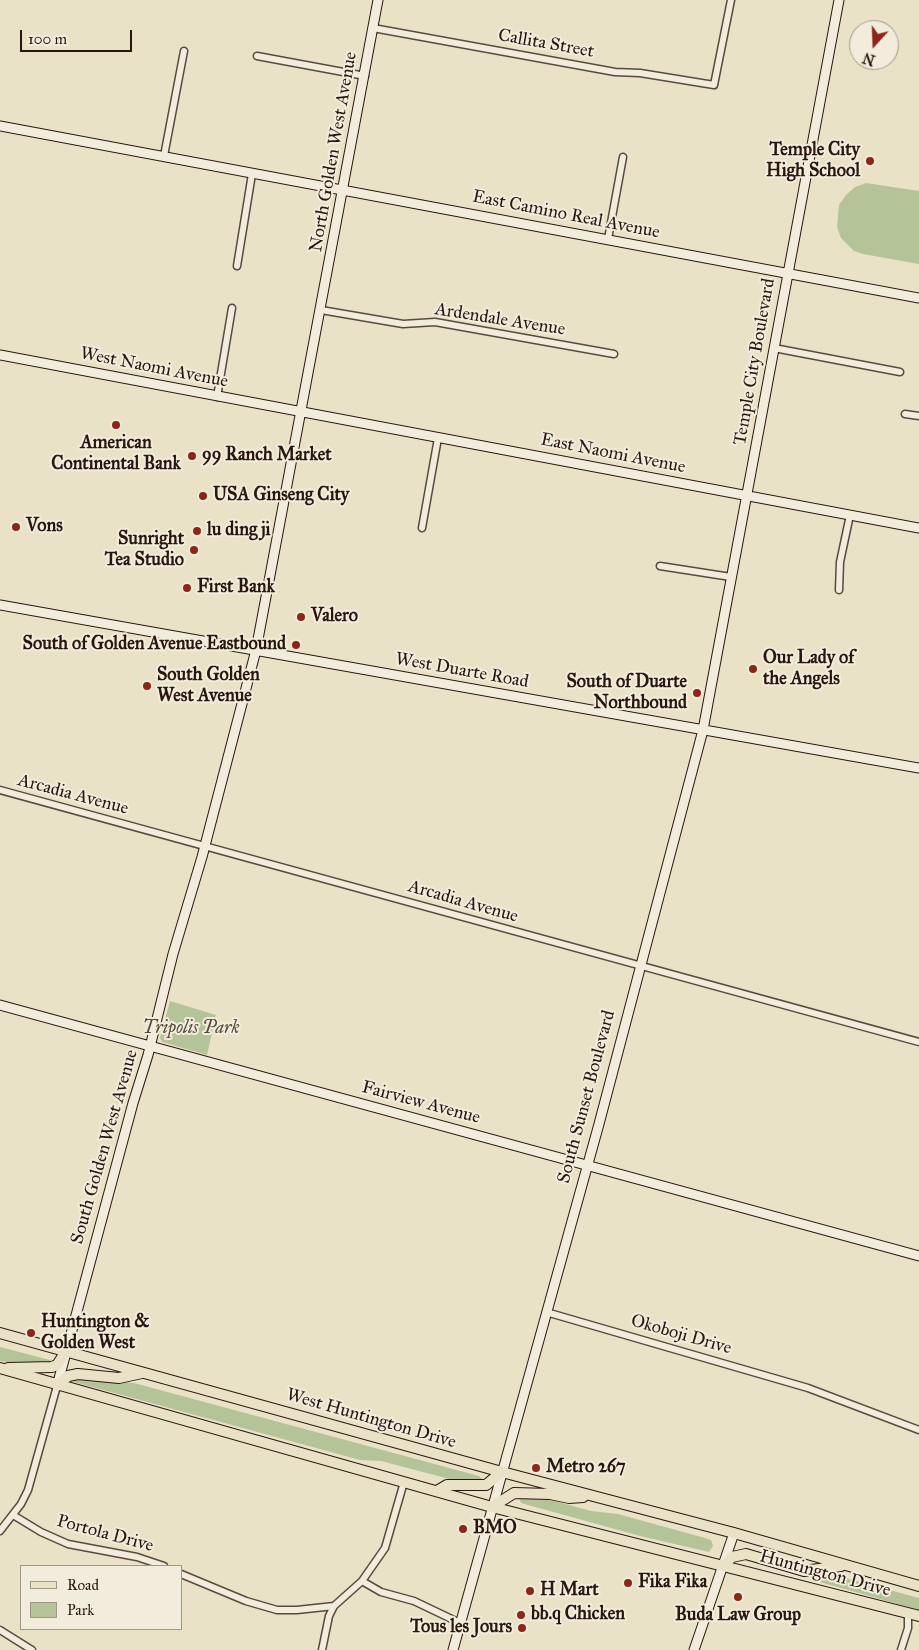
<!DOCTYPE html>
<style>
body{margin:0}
#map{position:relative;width:919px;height:1650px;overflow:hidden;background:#eae2c7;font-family:"IM FELL Great Primer",serif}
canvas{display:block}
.legend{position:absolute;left:20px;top:1565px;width:162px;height:65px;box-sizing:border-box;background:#f1ecdb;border:1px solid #a19789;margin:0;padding:6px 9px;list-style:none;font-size:15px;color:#29170f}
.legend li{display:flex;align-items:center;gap:10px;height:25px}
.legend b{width:25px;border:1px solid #a19789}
.north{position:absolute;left:849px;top:20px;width:50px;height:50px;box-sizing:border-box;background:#f1ecdb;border:1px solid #a19789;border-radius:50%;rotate:200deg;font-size:14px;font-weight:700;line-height:20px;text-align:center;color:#29170f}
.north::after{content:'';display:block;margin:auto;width:18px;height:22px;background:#8f2418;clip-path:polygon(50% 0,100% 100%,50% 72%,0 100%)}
.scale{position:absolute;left:20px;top:30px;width:112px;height:22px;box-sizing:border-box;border:2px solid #29170f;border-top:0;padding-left:6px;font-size:15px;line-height:18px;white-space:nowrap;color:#29170f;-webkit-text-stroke:4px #f1ecdb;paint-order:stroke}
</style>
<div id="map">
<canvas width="919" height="1650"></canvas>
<ul class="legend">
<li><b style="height:6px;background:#eae2c7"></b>Road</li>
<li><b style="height:14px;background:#b4c498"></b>Park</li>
</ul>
<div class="north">N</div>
<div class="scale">100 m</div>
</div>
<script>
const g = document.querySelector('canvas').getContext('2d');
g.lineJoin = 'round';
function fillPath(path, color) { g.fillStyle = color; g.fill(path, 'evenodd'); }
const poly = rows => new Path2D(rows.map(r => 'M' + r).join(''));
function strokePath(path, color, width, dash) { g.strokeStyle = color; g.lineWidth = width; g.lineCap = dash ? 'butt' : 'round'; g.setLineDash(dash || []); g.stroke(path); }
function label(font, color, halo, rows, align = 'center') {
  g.font = font + ' "IM FELL Great Primer",serif'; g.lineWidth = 4; g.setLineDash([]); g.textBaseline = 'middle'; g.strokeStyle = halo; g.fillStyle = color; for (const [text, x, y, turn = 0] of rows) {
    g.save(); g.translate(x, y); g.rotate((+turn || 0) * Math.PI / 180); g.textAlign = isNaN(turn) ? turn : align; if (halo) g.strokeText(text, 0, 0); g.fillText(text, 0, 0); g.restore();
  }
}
fillPath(poly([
 [866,183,919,191,919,264,863,254,854,251,841,238,837,227,839,205,846,195,855,187],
 [170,1001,216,1015,207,1055,162,1042,160,1038],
 [0,1347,50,1360,51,1361,50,1364,22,1364,0,1361],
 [75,1378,134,1383,479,1476,483,1480,461,1482,381,1461,360,1460,74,1382],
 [521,1496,536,1496,591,1511,618,1514,705,1538,711,1540,713,1546,709,1552,640,1536,521,1503,519,1498],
 [842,1577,919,1598,919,1610,809,1579]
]), '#b4c498');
const street = poly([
 [373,28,615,72,640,73,714,85,731,0],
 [257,56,365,76],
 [164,156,184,51],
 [608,239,623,157],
 [237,266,252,174],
 [321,310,403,324,435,322,614,354],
 [774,348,900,372],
 [217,397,232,308],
 [905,414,919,416],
 [422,528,438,438],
 [660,566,731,577],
 [839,590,840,562,850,515],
 [0,790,919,1042],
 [546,1312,808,1388,919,1430],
 [13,1515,41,1532,68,1544,137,1557,164,1566],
 [0,1531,21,1504,28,1490,57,1386],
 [181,1574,246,1601,277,1610,297,1610,334,1606],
 [362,1581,381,1592,414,1601,460,1623],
 [0,1630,32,1650],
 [322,1650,329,1616,334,1606,362,1581,385,1548,404,1482],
 [901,1650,908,1628,908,1613]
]);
const secondary = poly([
 [0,126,919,298],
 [0,355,919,528],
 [0,605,919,768],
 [0,1005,919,1256],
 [57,1386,133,1103,148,1055,173,954,202,857,256,650,378,0],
 [453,1650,599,1124,703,730,839,0],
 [694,1650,734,1533]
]);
const primary = poly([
 [0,1333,502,1472,734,1533,919,1586],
 [0,1368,492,1507,919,1616],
 [8,1368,52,1367,57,1365,67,1350],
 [57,1386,68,1376,78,1374,119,1378,142,1373],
 [437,1491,447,1485,486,1485,502,1472],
 [492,1507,514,1493,550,1494,569,1498,583,1497],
 [724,1565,732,1557,746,1554,804,1571,841,1566]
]);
strokePath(street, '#594a3d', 9);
strokePath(secondary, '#29170f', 11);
strokePath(primary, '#29170f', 12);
strokePath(street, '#f1ecdb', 6);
strokePath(secondary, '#f1ecdb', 9);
strokePath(primary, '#eae2c7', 10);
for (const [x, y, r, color] of [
 [870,161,5,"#8f2418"],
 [116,425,5,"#8f2418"],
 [192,456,5,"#8f2418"],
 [203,496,5,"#8f2418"],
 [16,527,5,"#8f2418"],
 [197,531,5,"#8f2418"],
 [194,550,5,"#8f2418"],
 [187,588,5,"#8f2418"],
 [301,617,5,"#8f2418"],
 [296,645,5,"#8f2418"],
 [753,669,5,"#8f2418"],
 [147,686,5,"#8f2418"],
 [697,693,5,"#8f2418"],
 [31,1333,5,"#8f2418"],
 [536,1468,5,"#8f2418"],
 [463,1529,5,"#8f2418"],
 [628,1583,5,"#8f2418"],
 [530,1591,5,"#8f2418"],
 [738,1597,5,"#8f2418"],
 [521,1615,5,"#8f2418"],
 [522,1628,5,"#8f2418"]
]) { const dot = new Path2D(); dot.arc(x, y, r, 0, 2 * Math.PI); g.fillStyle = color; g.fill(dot); strokePath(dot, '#f1ecdb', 2); }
label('18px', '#29170f', '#f1ecdb', [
 ["Callita Street",546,44,10],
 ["North Golden West Avenue",334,152,-80],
 ["East Camino Real Avenue",566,215,11],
 ["Ardendale Avenue",500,320,9],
 ["Temple City Boulevard",755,362,-80],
 ["West Naomi Avenue",154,368,11],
 ["East Naomi Avenue",613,454,11],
 ["West Duarte Road",462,671,10],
 ["Arcadia Avenue",73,795,15],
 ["Arcadia Avenue",463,902,16],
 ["South Sunset Boulevard",587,1097,-75],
 ["Fairview Avenue",421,1103,15],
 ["South Golden West Avenue",105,1147,-74],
 ["Okoboji Drive",681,1335,16],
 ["West Huntington Drive",371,1419,16],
 ["Portola Drive",105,1534,15],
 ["Huntington Drive",825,1574,15]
]);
label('bold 18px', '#29170f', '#f1ecdb', [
 ["Temple City",860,151,"right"],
 ["High School",860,172,"right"],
 ["American",116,444,"center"],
 ["Continental Bank",116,465,"center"],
 ["99 Ranch Market",202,456],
 ["USA Ginseng City",213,496],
 ["Vons",26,527],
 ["lu ding ji",207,531],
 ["Sunright",184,540,"right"],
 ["Tea Studio",184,561,"right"],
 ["First Bank",197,588],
 ["Valero",311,617],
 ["South of Golden Avenue Eastbound",286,645,"right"],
 ["Our Lady of",763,659],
 ["the Angels",763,680],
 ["South Golden",157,676],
 ["West Avenue",157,697],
 ["South of Duarte",687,683,"right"],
 ["Northbound",687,704,"right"],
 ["Huntington &",41,1323],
 ["Golden West",41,1344],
 ["Metro 267",546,1468],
 ["BMO",473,1529],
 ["Fika Fika",638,1583],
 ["H Mart",540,1591],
 ["bb.q Chicken",531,1615],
 ["Buda Law Group",738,1616,"center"],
 ["Tous les Jours",512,1628,"right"]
], 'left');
label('italic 18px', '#534b38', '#f1ecdb', [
 ["Tripolis Park",191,1029]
]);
</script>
